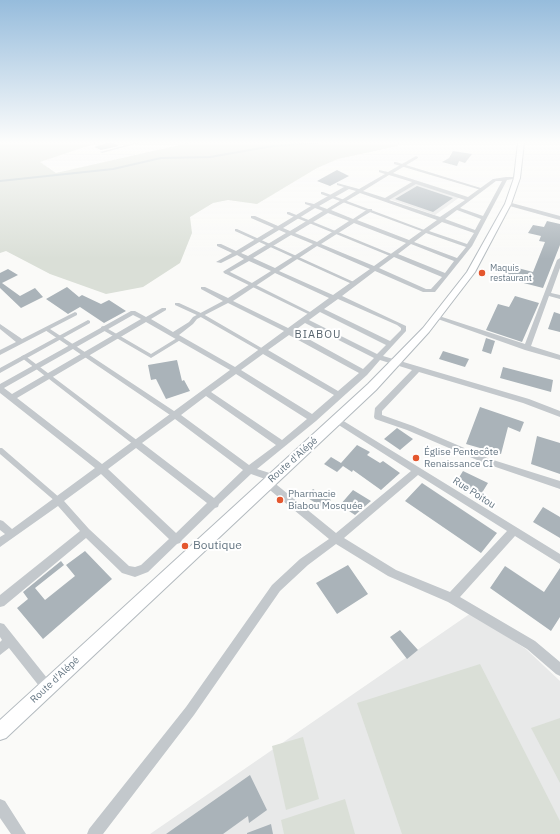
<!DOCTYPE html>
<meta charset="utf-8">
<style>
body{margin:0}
canvas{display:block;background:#fafaf8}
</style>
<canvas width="560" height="834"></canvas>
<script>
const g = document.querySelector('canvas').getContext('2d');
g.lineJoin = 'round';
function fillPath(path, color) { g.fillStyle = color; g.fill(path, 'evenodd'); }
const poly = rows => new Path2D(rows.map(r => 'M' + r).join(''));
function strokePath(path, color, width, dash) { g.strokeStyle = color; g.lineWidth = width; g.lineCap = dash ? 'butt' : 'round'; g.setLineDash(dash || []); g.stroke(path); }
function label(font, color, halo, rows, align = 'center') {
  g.font = font + ' "IBM Plex Sans",sans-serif'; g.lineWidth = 4; g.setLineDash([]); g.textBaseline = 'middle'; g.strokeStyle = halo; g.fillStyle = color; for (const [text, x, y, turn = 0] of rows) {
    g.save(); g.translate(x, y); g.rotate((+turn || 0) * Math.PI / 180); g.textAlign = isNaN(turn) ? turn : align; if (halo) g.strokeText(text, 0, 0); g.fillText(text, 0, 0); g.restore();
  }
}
fillPath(poly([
 [415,182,460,197,435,215,389,199],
 [471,613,526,649,560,681,560,834,150,834]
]), '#e8e9e9');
fillPath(poly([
 [0,143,97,143,40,162,56,173,188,143,399,143,398,146,338,159,317,168,257,204,228,200,213,203,190,217,192,233,180,263,143,287,106,294,50,274,6,251,0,253],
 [480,664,560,821,560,834,402,834,357,703],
 [560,718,560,783,531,728],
 [303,737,319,799,286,810,272,746],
 [345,799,355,834,284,834,281,820]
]), '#dadfd7');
strokePath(poly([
 [0,181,113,169,161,158,210,157,273,146,318,143]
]), '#bbc7cb', 2);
fillPath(poly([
 [107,143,114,143,119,146,101,150,94,147],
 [453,151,472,154,465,163,459,161,457,166,442,162,449,158],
 [337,170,349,176,330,186,317,181],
 [417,186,453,198,433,212,395,199],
 [547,221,560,224,560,245,543,288,504,278,510,266,533,272,545,242,539,241,541,236,528,233,533,225,544,227],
 [8,269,18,275,2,283,20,296,35,288,43,297,21,308,0,288,0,273],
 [67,287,79,297,82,295,101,304,109,300,126,311,104,323,80,307,68,314,46,299],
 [515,296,539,303,522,342,486,330,498,304,509,307],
 [554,312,560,314,560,332,548,329],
 [486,338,495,341,491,354,482,351],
 [443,351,469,359,465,367,439,359],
 [177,360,182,381,184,380,190,391,166,399,156,379,151,380,148,365],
 [503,367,553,380,551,392,500,378],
 [480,407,524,422,520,432,508,427,501,454,466,444],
 [397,428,413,439,400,450,384,439],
 [537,436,560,443,560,474,531,464],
 [357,445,370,452,367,455,380,463,383,461,400,473,381,490,353,470,352,472,343,466,337,472,324,464,331,457,341,463],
 [463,471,488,483,480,496,455,484],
 [422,483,497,533,481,553,405,501],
 [313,489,331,500,324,508,306,497],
 [353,490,371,501,355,515,340,505],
 [543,507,560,517,560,538,533,522],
 [85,551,112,579,43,639,17,608,28,599,23,592,61,561,64,565,35,588,45,600,75,576,66,565],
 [348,565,368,594,337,614,316,583],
 [505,566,544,592,560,568,560,617,551,631,490,588],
 [400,630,418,650,407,659,390,637],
 [250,775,267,810,249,823,248,816,223,834,166,834],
 [271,824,273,834,247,834,247,833]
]), '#aab3b9');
const secondary = poly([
 [518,143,524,143,520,178,511,204,475,272,429,332,376,390,6,738,0,740,0,720,368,384,423,328,467,272,505,204,514,178,518,143]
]);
strokePath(secondary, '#b3babf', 2);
fillPath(poly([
 [394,162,396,162,484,189,481,190,394,164,394,162],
 [321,192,323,192,427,231,424,232,321,194,321,192],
 [287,212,289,212,394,255,390,256,287,214,287,212],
 [235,229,237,229,356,283,354,284,352,284,235,231,235,229],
 [224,271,228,271,314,314,314,315,310,315,224,273,224,271],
 [175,303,179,303,203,314,265,350,264,351,260,351,199,316,175,305,175,303],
 [103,326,151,354,177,338,179,337,182,339,151,358,101,329,101,327,103,326],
 [47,327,177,413,178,415,177,417,173,417,45,330,45,328,47,327],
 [24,355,138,441,139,443,138,445,134,445,22,358,21,357,22,356,24,355],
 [0,448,2,448,60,498,61,500,60,502,58,503,56,502,0,454,0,448]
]), '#c3c8cc');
fillPath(poly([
 [134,143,139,143,102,153,100,152,134,143],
 [416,156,418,157,418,158,393,173,468,197,493,179,506,177,517,177,519,178,507,180,472,246,435,292,423,292,375,271,342,296,406,326,406,331,383,356,529,399,560,411,560,417,523,403,419,372,382,411,382,415,413,426,490,459,560,481,560,489,484,463,407,430,375,419,374,417,375,408,412,370,380,360,367,375,316,421,257,469,276,475,277,478,276,481,272,481,336,533,411,471,334,422,333,420,337,417,560,554,560,564,515,536,460,597,535,641,560,662,560,676,556,674,527,649,448,602,388,576,336,544,308,565,280,591,194,715,103,834,87,834,89,829,186,707,272,585,300,559,329,539,265,486,264,483,265,480,268,480,251,474,219,504,218,507,215,508,182,540,180,543,177,544,148,572,135,577,122,573,86,538,4,606,0,607,0,595,80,531,58,506,0,547,0,537,5,534,0,530,0,520,3,521,12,529,95,468,0,393,0,384,131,311,135,311,146,317,162,308,166,308,166,310,151,319,173,332,189,322,193,317,223,301,201,289,201,287,205,287,228,298,271,271,249,261,226,274,223,272,224,271,244,259,237,255,221,263,216,262,232,253,217,246,217,244,221,244,236,251,274,228,251,218,251,216,255,216,278,226,311,206,305,204,305,202,314,204,344,187,337,185,337,183,359,189,385,174,379,172,379,170,388,172,416,156],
 [389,175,412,182,385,198,363,191,389,175],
 [496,181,502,181,483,216,460,208,496,181],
 [416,184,465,200,440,217,389,200,416,184],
 [349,189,356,191,327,209,319,206,349,189],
 [360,193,437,220,409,240,357,220,372,211,372,209,368,209,353,219,331,210,360,193],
 [315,208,323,211,290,231,283,228,315,208],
 [457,210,481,219,475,230,445,219,457,210],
 [328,213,349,221,317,242,295,233,328,213],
 [442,222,474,233,467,244,429,231,442,222],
 [354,223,406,243,374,266,321,244,354,223],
 [279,230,286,233,248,256,241,253,279,230],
 [426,233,466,247,457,258,414,242,426,233],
 [291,235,313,244,275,268,253,258,291,235],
 [411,244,454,261,445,273,398,254,411,244],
 [317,246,370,269,333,295,279,271,317,246],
 [394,257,442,277,431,289,426,289,379,268,394,257],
 [275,273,329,298,288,328,233,301,275,273],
 [338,299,397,325,401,328,401,330,390,341,324,309,338,299],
 [228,303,284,331,235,367,179,335,193,324,197,319,228,303],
 [320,312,386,345,377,354,309,320,320,312],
 [133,315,141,319,12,394,4,388,133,315],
 [146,322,230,370,102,464,17,398,146,322],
 [305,323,374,358,363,369,294,331,305,323],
 [289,335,359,373,338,391,268,350,289,335],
 [263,354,334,395,312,414,241,370,263,354],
 [236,374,307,419,282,440,211,392,236,374],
 [206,396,276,445,249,465,181,415,206,396],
 [175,419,243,470,214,498,142,443,175,419],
 [136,448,207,503,176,533,108,469,136,448],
 [101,474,169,539,141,565,135,567,129,566,89,529,64,501,101,474],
 [418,475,507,531,450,592,396,570,344,538,418,475],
 [508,202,560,216,560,220,506,205,505,204,508,202],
 [560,258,560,268,551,293,560,295,560,299,549,296,531,346,560,355,560,360,525,350,435,318,434,317,435,316,439,316,525,344,557,260,560,258],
 [75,312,77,313,77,315,0,355,0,350,16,342,0,329,0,324,22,339,75,312],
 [88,320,90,321,90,323,0,373,0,368,88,320],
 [0,623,4,624,51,683,53,687,51,691,47,693,43,691,9,648,0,655,0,642,2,640,0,637,0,623],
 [0,799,5,801,26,834,11,834,0,818,0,799]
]), '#c3c8cc');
fillPath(secondary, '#fff');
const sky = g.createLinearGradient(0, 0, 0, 259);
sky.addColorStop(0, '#96bcdc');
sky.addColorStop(0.55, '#fdfdfc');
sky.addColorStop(1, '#fdfdfc00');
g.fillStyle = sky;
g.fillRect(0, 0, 560, 259);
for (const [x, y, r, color] of [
 [482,273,4,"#e4572e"],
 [416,458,4,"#e4572e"],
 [280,500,4,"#e4572e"],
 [185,546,4,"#e4572e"]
]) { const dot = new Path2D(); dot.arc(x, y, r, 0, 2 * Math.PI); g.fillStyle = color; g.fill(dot); strokePath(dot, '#fff', 1.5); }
label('9px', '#657683', '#fff', [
 ["Maquis",490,268],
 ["restaurant",490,278]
], 'left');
label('10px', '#657683', '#fff', [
 ["Église Pentecôte",424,452],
 ["Renaissance CI",424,464],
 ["Pharmacie",288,494],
 ["Biabou Mosquée",288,506]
], 'left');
label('10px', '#657683', '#fff', [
 ["Route d'Alépé",293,460,-42],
 ["Rue Poitou",474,493,33],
 ["Route d'Alépé",55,680,-43]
]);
g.letterSpacing = '1px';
label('11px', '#57646e', '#fff', [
 ["BIABOU",318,335]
]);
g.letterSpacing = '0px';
label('12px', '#657683', '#fff', [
 ["Boutique",193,546]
], 'left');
</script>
